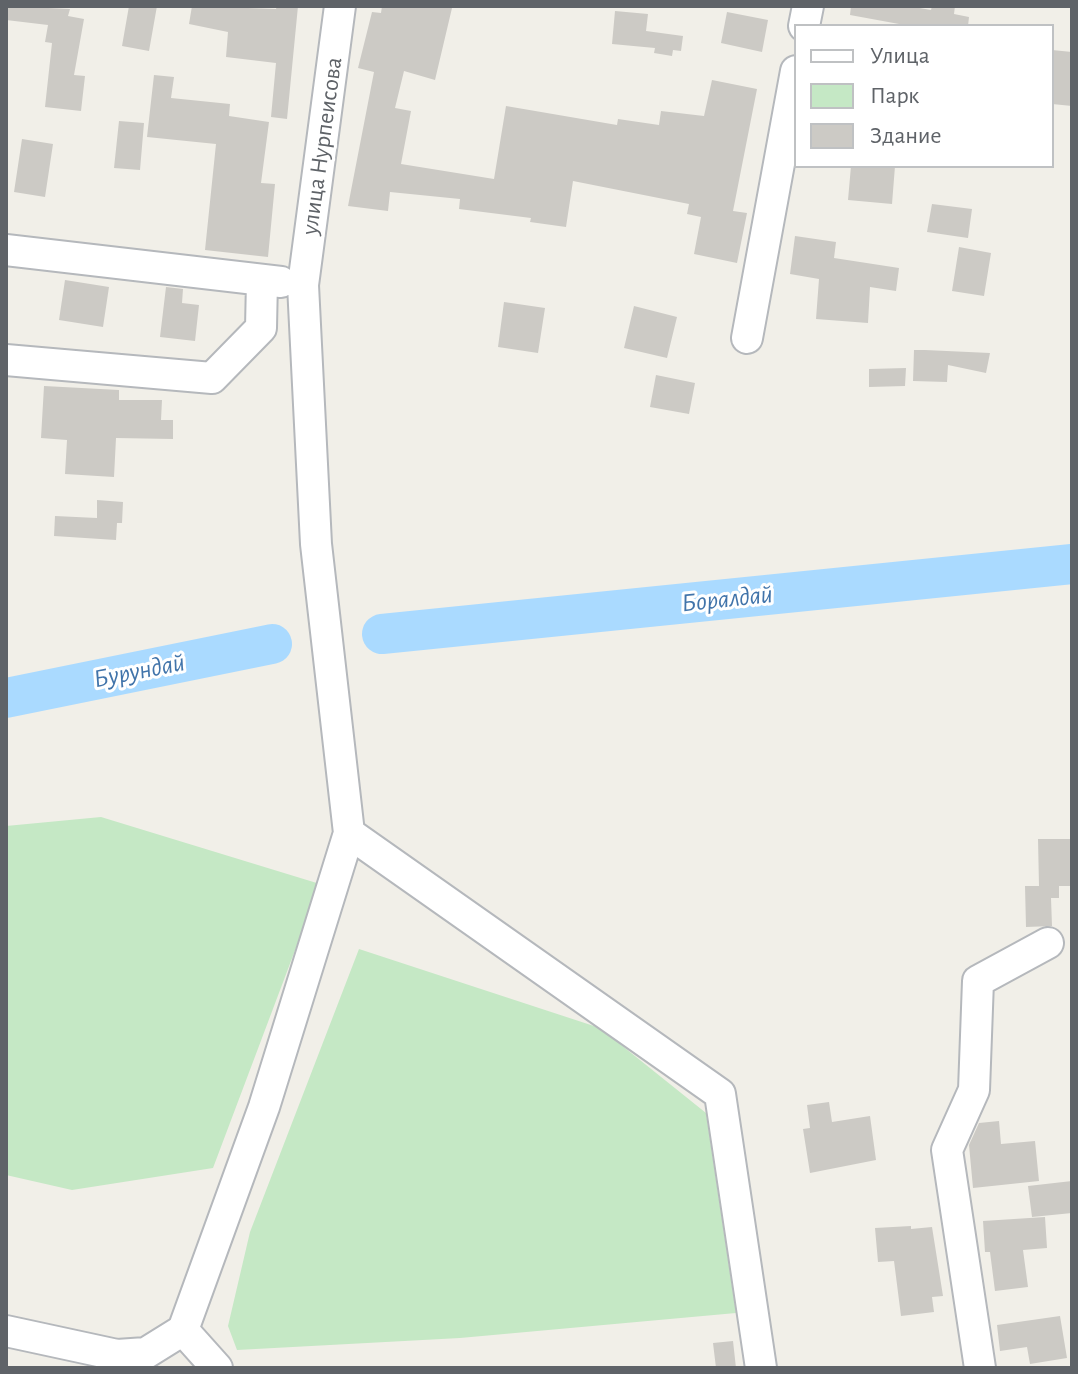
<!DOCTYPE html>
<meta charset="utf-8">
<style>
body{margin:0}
#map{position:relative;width:1078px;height:1374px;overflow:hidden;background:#f1efe8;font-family:"Alegreya Sans",sans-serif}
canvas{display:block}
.frame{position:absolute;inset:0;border:8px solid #5f6368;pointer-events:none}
.legend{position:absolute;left:794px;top:24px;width:260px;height:144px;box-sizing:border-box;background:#fff;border:2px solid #bfc1c3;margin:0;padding:10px 14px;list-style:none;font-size:24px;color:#5f6368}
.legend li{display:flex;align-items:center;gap:16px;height:40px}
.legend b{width:40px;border:2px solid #bfc1c3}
</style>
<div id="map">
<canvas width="1078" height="1374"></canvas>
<div class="frame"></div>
<ul class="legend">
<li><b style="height:10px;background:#fff"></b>Улица</li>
<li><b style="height:22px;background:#c5e8c5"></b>Парк</li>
<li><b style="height:22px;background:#cccac5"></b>Здание</li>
</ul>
</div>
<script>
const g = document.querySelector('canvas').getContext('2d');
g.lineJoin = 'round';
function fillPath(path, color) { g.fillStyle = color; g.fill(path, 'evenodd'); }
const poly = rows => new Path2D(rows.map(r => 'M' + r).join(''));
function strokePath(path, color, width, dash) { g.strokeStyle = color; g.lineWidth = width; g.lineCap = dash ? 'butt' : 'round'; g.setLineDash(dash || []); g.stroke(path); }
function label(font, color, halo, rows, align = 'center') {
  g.font = font + ' "Alegreya Sans",sans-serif'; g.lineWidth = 6; g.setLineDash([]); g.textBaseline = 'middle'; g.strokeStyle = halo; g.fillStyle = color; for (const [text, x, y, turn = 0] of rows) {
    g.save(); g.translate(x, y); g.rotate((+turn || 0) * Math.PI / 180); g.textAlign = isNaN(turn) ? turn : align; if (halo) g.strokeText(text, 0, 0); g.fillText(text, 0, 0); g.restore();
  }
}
fillPath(poly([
 [101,817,320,884,213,1168,72,1190,6,1175,6,826],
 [359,949,600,1028,706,1113,736,1313,460,1338,237,1350,228,1326,250,1232]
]), '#c5e8c5');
strokePath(poly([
 [382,634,1072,564],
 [6,698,272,644]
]), '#aadaff', 40);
fillPath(poly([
 [6,6,70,9,68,16,84,19,74,75,85,76,81,111,45,107,52,43,45,42,48,25,6,20],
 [129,6,157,6,149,51,122,46],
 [192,6,276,9,277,6,298,6,287,119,271,117,276,63,226,57,228,32,189,24],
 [382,6,452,8,435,80,404,71,395,108,411,111,401,164,494,179,506,106,617,125,618,119,659,125,661,111,704,116,712,80,757,89,733,211,747,213,737,263,694,254,701,217,687,214,689,204,573,181,566,227,530,222,531,218,459,209,460,199,390,192,388,211,348,206,374,72,358,68,372,12,381,13],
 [851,6,908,6,931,10,932,6,955,6,954,14,969,17,968,26,910,26,850,15],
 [615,11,648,14,646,31,683,36,681,51,673,50,672,56,654,53,655,48,612,44],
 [727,12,768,20,762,52,721,43],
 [1052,50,1072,52,1072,106,1052,104],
 [154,75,174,77,171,98,230,104,229,116,269,122,261,183,275,184,268,257,205,250,216,144,147,137],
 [119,121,144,123,140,170,114,168],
 [22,139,53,144,45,197,14,192],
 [851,166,895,166,892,204,848,200],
 [932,204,972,209,968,238,927,232],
 [795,236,836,242,834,258,899,268,896,291,870,287,868,323,816,319,819,279,790,274],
 [959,247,991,253,984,296,952,291],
 [65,280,109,287,103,327,59,320],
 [166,287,183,289,182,303,199,305,195,341,160,337],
 [504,302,545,308,538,353,498,347],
 [634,306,677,317,667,358,624,348],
 [914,350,925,350,990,353,986,373,948,365,947,382,913,381],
 [906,368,905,386,869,387,869,369],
 [656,375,695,383,689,414,650,407],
 [44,386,119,390,119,400,162,400,161,420,173,420,173,439,116,438,114,477,65,474,67,440,41,438],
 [97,500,123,502,122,523,117,523,116,540,54,536,55,516,97,518],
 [1038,839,1072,839,1072,886,1059,886,1059,898,1051,898,1052,926,1026,927,1025,886,1039,886],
 [829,1102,832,1122,870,1116,876,1160,810,1173,803,1129,810,1128,807,1105],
 [999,1121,1001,1144,1035,1141,1039,1181,973,1188,969,1145,979,1123],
 [1072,1181,1072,1213,1032,1217,1028,1186],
 [1045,1217,1047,1248,1023,1250,1028,1287,995,1291,990,1252,985,1252,983,1221],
 [911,1226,911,1229,932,1227,943,1296,932,1297,934,1312,901,1316,894,1261,878,1262,875,1228],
 [1060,1316,1067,1358,1030,1364,1027,1347,1000,1351,997,1325],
 [733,1341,736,1368,716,1368,713,1343]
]), '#cccac5');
const minor = poly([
 [804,26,808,6],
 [6,250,281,282],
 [747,338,796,71],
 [6,360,212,378,261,328,262,280],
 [349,833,720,1094,761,1368],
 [183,1330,217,1368],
 [6,1331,117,1355,146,1353,183,1330,264,1107,349,833,316,544,303,285,340,6],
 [980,1368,947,1150,974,1090,978,981,1048,943]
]);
strokePath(minor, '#b5b8bc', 34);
strokePath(minor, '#fff', 30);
label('24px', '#5f6368', '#fff', [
 ["улица Нурпеисова",322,146,-82]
]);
label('italic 26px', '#4174aa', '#fff', [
 ["Боралдай",727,599,-6],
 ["Бурундай",139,671,-11]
]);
</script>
